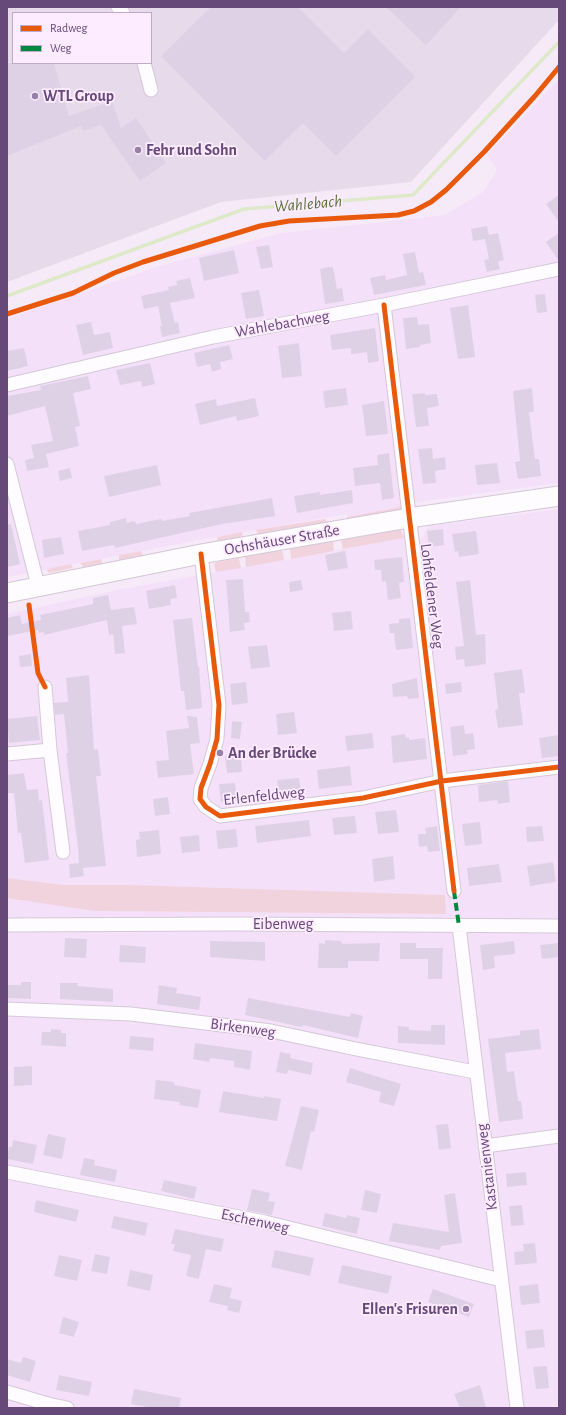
<!DOCTYPE html>
<meta charset="utf-8">
<style>
body{margin:0}
#map{position:relative;width:566px;height:1415px;overflow:hidden;background:#f6eaf8;font-family:"Alegreya Sans",sans-serif}
canvas{display:block}
.frame{position:absolute;inset:0;border:8px solid #664879;pointer-events:none}
.legend{position:absolute;left:12px;top:12px;width:140px;height:52px;box-sizing:border-box;background:#fdecff;border:1px solid #c1aac9;margin:0;padding:5px 7px;list-style:none;font-size:12px;color:#664879}
.legend li{display:flex;align-items:center;gap:8px;height:20px}
.legend b{width:20px;border:1px solid #c1aac9}
</style>
<div id="map">
<canvas width="566" height="1415"></canvas>
<div class="frame"></div>
<ul class="legend">
<li><b style="height:5px;background:#e8590c"></b>Radweg</li>
<li><b style="height:5px;background:#00873e"></b>Weg</li>
</ul>
</div>
<script>
const g = document.querySelector('canvas').getContext('2d');
g.lineJoin = 'round';
function fillPath(path, color) { g.fillStyle = color; g.fill(path, 'evenodd'); }
const poly = rows => new Path2D(rows.map(r => 'M' + r).join(''));
function strokePath(path, color, width, dash) { g.strokeStyle = color; g.lineWidth = width; g.lineCap = dash ? 'butt' : 'round'; g.setLineDash(dash || []); g.stroke(path); }
function label(font, color, halo, rows, align = 'center') {
  g.font = font + ' "Alegreya Sans",sans-serif'; g.lineWidth = 3.5; g.setLineDash([]); g.textBaseline = 'middle'; g.strokeStyle = halo; g.fillStyle = color; for (const [text, x, y, turn = 0] of rows) {
    g.save(); g.translate(x, y); g.rotate((+turn || 0) * Math.PI / 180); g.textAlign = isNaN(turn) ? turn : align; if (halo) g.strokeText(text, 0, 0); g.fillText(text, 0, 0); g.restore();
  }
}
fillPath(poly([
 [559,79,559,483,417,502,401,508,347,517,347,514,210,538,7,577,7,319,156,267,281,233,445,215,483,192,497,170,487,155],
 [559,509,559,1408,7,1408,7,898,94,911,446,914,445,895,132,885,64,885,7,878,7,614,117,590,404,538,422,538,428,526]
]), '#f5e0fa');
fillPath(poly([
 [7,7,559,7,559,20,411,182,221,202,7,282],
 [13,13,151,13,151,63,13,63]
]), '#e7dbeb');
fillPath(poly([
 [401,507,401,511,348,521,347,517],
 [325,519,329,525,259,536,256,530],
 [398,530,401,530,404,538,343,549,341,540],
 [242,532,243,540,218,544,217,537],
 [333,541,334,551,291,559,290,549],
 [281,550,283,552,284,560,246,567,245,556],
 [141,551,144,558,121,562,119,560,119,555],
 [239,558,241,568,216,572,214,564,217,562],
 [101,559,103,566,85,569,80,563],
 [71,564,73,568,48,573,47,569],
 [7,878,64,885,132,885,445,895,446,914,94,911,7,898]
]), '#f1d3dd');
strokePath(poly([
 [7,296,244,209,413,195,559,42]
]), '#dee9ca', 3.5);
fillPath(poly([
 [211,7,298,7,344,53,368,29,415,77,336,156,303,123,265,161,161,56],
 [386,7,461,7,426,45],
 [7,63,54,63,69,116,112,101,121,128,136,118,166,163,140,181,101,125,83,131,81,126,7,156],
 [559,195,559,222,546,204],
 [487,226,489,235,498,233,504,260,498,262,500,269,487,272,484,260,489,259,485,239,473,241,471,229],
 [559,233,559,261,546,242],
 [269,245,273,267,261,269,256,247],
 [234,250,239,273,204,281,199,258],
 [415,252,419,273,423,272,426,285,374,295,370,278,385,275,386,280,407,275,403,254],
 [328,267,333,267,337,289,342,288,344,301,325,304,320,269],
 [190,278,195,298,170,303,175,323,178,322,180,333,162,337,160,326,162,326,158,306,144,309,141,296,169,290,168,287,177,285,176,281],
 [259,290,264,316,246,319,241,293],
 [545,294,547,312,537,313,535,295],
 [468,305,475,357,458,359,450,308],
 [417,317,418,325,429,324,431,343,420,345,420,347,406,349,403,318],
 [91,322,94,335,110,332,113,348,83,355,76,325],
 [375,328,379,361,368,363,367,352,351,354,351,348,332,350,330,335],
 [299,343,302,376,282,378,278,346],
 [229,345,233,359,220,362,221,369,212,372,210,364,197,367,194,353],
 [24,348,28,366,7,371,7,351],
 [150,363,155,384,142,387,141,381,120,385,116,370],
 [88,376,91,389,73,393,80,426,75,427,79,446,46,454,49,467,27,471,25,460,34,458,31,445,53,441,45,406,7,416,7,396,41,390,40,386],
 [346,388,348,405,325,408,323,391],
 [532,388,534,412,529,412,535,459,539,459,541,476,518,479,515,462,520,461,513,391],
 [425,393,425,395,437,394,439,406,427,408,429,426,416,427,412,394],
 [255,398,259,416,237,421,236,416,200,425,195,404,216,399,217,406],
 [384,401,388,434,366,436,362,405],
 [432,448,433,459,445,457,446,469,435,471,436,483,423,484,418,449],
 [389,453,394,498,382,500,380,483,355,486,353,468,378,465,377,455],
 [497,463,500,483,477,485,475,465],
 [157,465,161,485,109,497,104,476],
 [70,468,72,478,60,481,58,471],
 [352,490,353,503,297,513,294,496,320,492,320,495],
 [272,498,275,516,222,524,115,548,114,545,82,551,78,531,110,525,110,522,126,518,127,523,135,521,136,524,161,519,162,521,190,516,189,513],
 [11,524,20,564,7,567,7,525],
 [443,529,444,545,429,547,427,531],
 [476,531,479,554,459,557,458,551,455,552,452,534],
 [61,537,64,554,44,558,42,540],
 [345,551,348,568,328,571,325,555],
 [402,557,404,582,399,583,401,598,388,600,386,581,382,582,381,570,375,570,374,560],
 [243,579,245,612,249,612,250,622,244,623,245,630,230,632,226,580],
 [301,580,303,590,290,592,289,582],
 [470,580,476,635,485,634,486,664,465,667,464,659,456,660,455,647,464,646,456,582],
 [175,585,177,598,170,599,171,605,149,609,146,591],
 [108,595,111,610,134,607,137,624,122,626,125,653,115,654,113,634,109,635,107,620,44,635,44,632,39,633,38,630,7,636,7,618,20,615,22,624,41,620,40,615,93,604,93,598],
 [351,611,353,629,334,631,332,613],
 [192,618,198,667,199,667,202,708,186,710,184,691,181,691,173,620],
 [410,618,413,648,396,650,394,633,390,633,389,624,399,623,399,619],
 [267,645,270,667,251,669,248,647],
 [31,654,32,666,20,667,19,656],
 [522,669,525,693,519,693,523,725,498,728,495,710,498,709,494,673],
 [89,675,94,750,98,749,101,776,96,776,106,866,83,868,84,876,70,878,69,864,79,863,78,848,66,753,68,753,64,714,55,715,54,703,68,702,66,678],
 [417,678,419,698,408,699,407,696,393,697,392,684],
 [246,682,248,703,232,705,230,684],
 [461,682,462,692,446,694,445,684],
 [294,712,297,733,278,735,276,714],
 [37,716,40,740,9,743,7,719],
 [187,716,197,717,200,743,190,744,194,774,158,778,156,761,169,760,166,731,189,728],
 [232,721,242,722,240,739,231,738],
 [464,725,465,734,473,733,475,749,467,750,468,754,453,756,450,727],
 [372,733,374,748,347,751,345,736],
 [405,734,406,738,409,737,409,740,425,738,427,759,393,763,391,736],
 [559,735,559,756,542,758,539,738],
 [241,754,242,772,227,773,225,756],
 [350,766,352,785,319,789,317,770],
 [24,773,27,790,38,789,39,801,42,800,49,860,25,863,21,833,18,833,14,793,7,793,7,775],
 [299,778,301,792,279,795,277,780],
 [508,781,510,802,498,804,497,800,479,802,478,785],
 [235,783,237,800,221,802,219,784],
 [168,797,170,814,155,816,153,799],
 [396,810,399,832,378,834,375,812],
 [355,816,357,833,334,835,332,818],
 [309,820,311,836,257,843,255,826],
 [480,822,482,844,465,846,462,824],
 [437,826,440,851,428,852,427,846,419,847,418,834,426,834,425,828],
 [542,826,544,841,527,842,526,827],
 [236,829,238,847,218,849,216,831],
 [159,830,161,854,137,857,136,840,140,839,139,832],
 [199,835,200,851,182,853,180,837],
 [393,856,395,879,374,882,372,859],
 [553,862,556,882,530,886,527,866],
 [499,864,502,882,469,886,467,868],
 [65,938,87,939,86,958,64,957],
 [325,940,341,941,342,944,380,943,379,961,348,961,348,968,318,968,319,943,325,944],
 [210,941,265,942,265,961,210,957],
 [514,941,515,954,494,956,495,968,483,970,480,945],
 [400,943,416,943,416,948,443,948,442,979,428,979,428,959,400,959],
 [559,943,559,957,542,959,540,945],
 [120,945,146,947,145,963,119,962],
 [21,982,31,982,31,999,7,998,7,985,21,985],
 [60,983,78,983,77,986,113,989,113,1002,60,999],
 [159,985,177,988,176,993,201,997,199,1010,157,1004],
 [248,998,350,1017,351,1013,363,1016,358,1038,303,1025,302,1027,245,1015],
 [431,1025,445,1025,445,1045,398,1043,398,1026,409,1027,409,1030,431,1031],
 [51,1029,61,1030,61,1033,66,1033,66,1047,41,1045,42,1032,51,1032],
 [539,1029,541,1049,505,1053,507,1072,514,1071,518,1101,521,1101,523,1119,499,1122,488,1039,520,1035,520,1031],
 [130,1036,154,1038,153,1051,129,1049],
 [195,1043,252,1051,250,1070,234,1067,234,1061,210,1058,209,1062,193,1059],
 [280,1052,291,1054,290,1058,313,1063,311,1075,288,1070,287,1074,276,1072],
 [32,1066,32,1085,14,1086,14,1067],
 [350,1068,401,1084,394,1106,379,1102,381,1092,346,1082],
 [156,1080,174,1082,174,1085,201,1090,198,1108,179,1105,180,1102,154,1099],
 [223,1091,264,1098,264,1096,281,1099,277,1121,219,1112],
 [301,1106,319,1110,314,1132,311,1131,302,1170,285,1166],
 [448,1124,451,1148,439,1150,436,1125],
 [48,1134,66,1138,62,1159,43,1155],
 [13,1140,37,1145,33,1164,7,1159,9,1147,12,1147],
 [84,1158,95,1160,94,1165,117,1170,115,1182,80,1175],
 [526,1172,527,1185,507,1187,506,1174],
 [164,1180,197,1187,194,1199,161,1191],
 [252,1189,270,1193,268,1201,275,1202,272,1215,247,1210],
 [365,1190,381,1194,377,1213,361,1210],
 [455,1193,462,1243,441,1246,440,1250,389,1241,393,1223,449,1232,444,1195],
 [36,1200,79,1210,76,1222,34,1212],
 [522,1205,524,1225,511,1226,509,1206],
 [325,1213,346,1218,347,1215,360,1218,357,1234,322,1226],
 [114,1216,148,1223,145,1236,111,1228],
 [175,1229,224,1239,221,1252,206,1249,199,1279,186,1276,191,1255,173,1251,175,1244,171,1244],
 [535,1243,537,1263,515,1265,514,1252,524,1251,523,1244],
 [275,1250,314,1258,310,1276,271,1267],
 [95,1254,110,1257,107,1274,91,1271],
 [59,1255,82,1260,77,1281,54,1276],
 [342,1265,392,1276,388,1294,338,1283],
 [130,1270,153,1275,150,1291,127,1286],
 [214,1284,232,1288,228,1306,209,1302],
 [538,1284,540,1303,521,1305,519,1286],
 [433,1289,474,1304,469,1317,428,1302],
 [230,1298,242,1301,239,1313,227,1310],
 [63,1317,79,1322,74,1337,59,1333],
 [543,1329,545,1347,527,1349,525,1331],
 [23,1357,36,1361,30,1382,7,1375,7,1359,21,1363],
 [547,1366,549,1388,536,1389,533,1367],
 [59,1375,92,1382,89,1396,56,1390],
 [480,1385,486,1408,460,1408,454,1394],
 [134,1389,181,1398,179,1408,153,1408,131,1404]
]), '#dfd1e5');
const minor = poly([
 [118,7,123,13],
 [144,63,151,90],
 [384,305,454,891],
 [7,385,213,337,384,305,559,269],
 [7,464,36,578],
 [201,554,219,705,217,739,210,764,201,788,200,799,206,807,220,816,363,798,442,781,559,767],
 [45,687,50,750],
 [7,754,50,750,63,852],
 [7,925,233,924,559,926],
 [459,926,517,1408],
 [7,1009,131,1014,271,1031,356,1049,475,1072],
 [485,1146,559,1136],
 [7,1172,265,1222,501,1280],
 [7,1392,48,1404,67,1408]
]);
const secondary = poly([
 [7,593,201,554,409,518,559,496]
]);
strokePath(minor, '#d4c8d8', 15);
strokePath(secondary, '#d3c6d8', 21);
strokePath(minor, '#fefcfe', 13);
strokePath(secondary, '#fefcfe', 19);
strokePath(poly([
 [454,891,459,926]
]), '#00873e', 4, [8, 4]);
strokePath(poly([
 [384,305,454,891],
 [7,314,73,293,114,273,143,262,260,226,289,221,398,215,414,211,431,202,446,190,484,152,535,96,559,67],
 [201,554,219,705,217,739,210,764,201,788,200,799,206,807,220,816,363,798,442,781,559,767],
 [29,605,38,673,45,687]
]), '#e8590c', 5);
for (const [x, y, r, color] of [
 [35,96,4,"#9881a5"],
 [138,150,4,"#9881a5"],
 [220,753,4,"#9881a5"],
 [466,1309,4,"#9881a5"]
]) { const dot = new Path2D(); dot.arc(x, y, r, 0, 2 * Math.PI); g.fillStyle = color; g.fill(dot); strokePath(dot, '#fdecff', 1.5); }
label('bold 16px', '#664879', '#fdecff', [
 ["WTL Group",43,96],
 ["Fehr und Sohn",146,150],
 ["An der Brücke",228,753],
 ["Ellen's Frisuren",458,1309,"right"]
], 'left');
label('16px', '#664879', '#fdecff', [
 ["Wahlebachweg",282,324,-10],
 ["Ochshäuser Straße",282,540,-10],
 ["Lohfeldener Weg",432,596,83],
 ["Erlenfeldweg",264,796,-6],
 ["Eibenweg",283,924],
 ["Birkenweg",243,1028,8],
 ["Kastanienweg",487,1167,-97],
 ["Eschenweg",255,1221,12]
]);
label('italic 17px', '#577135', '#fdecff', [
 ["Wahlebach",308,204,-5]
]);
</script>
